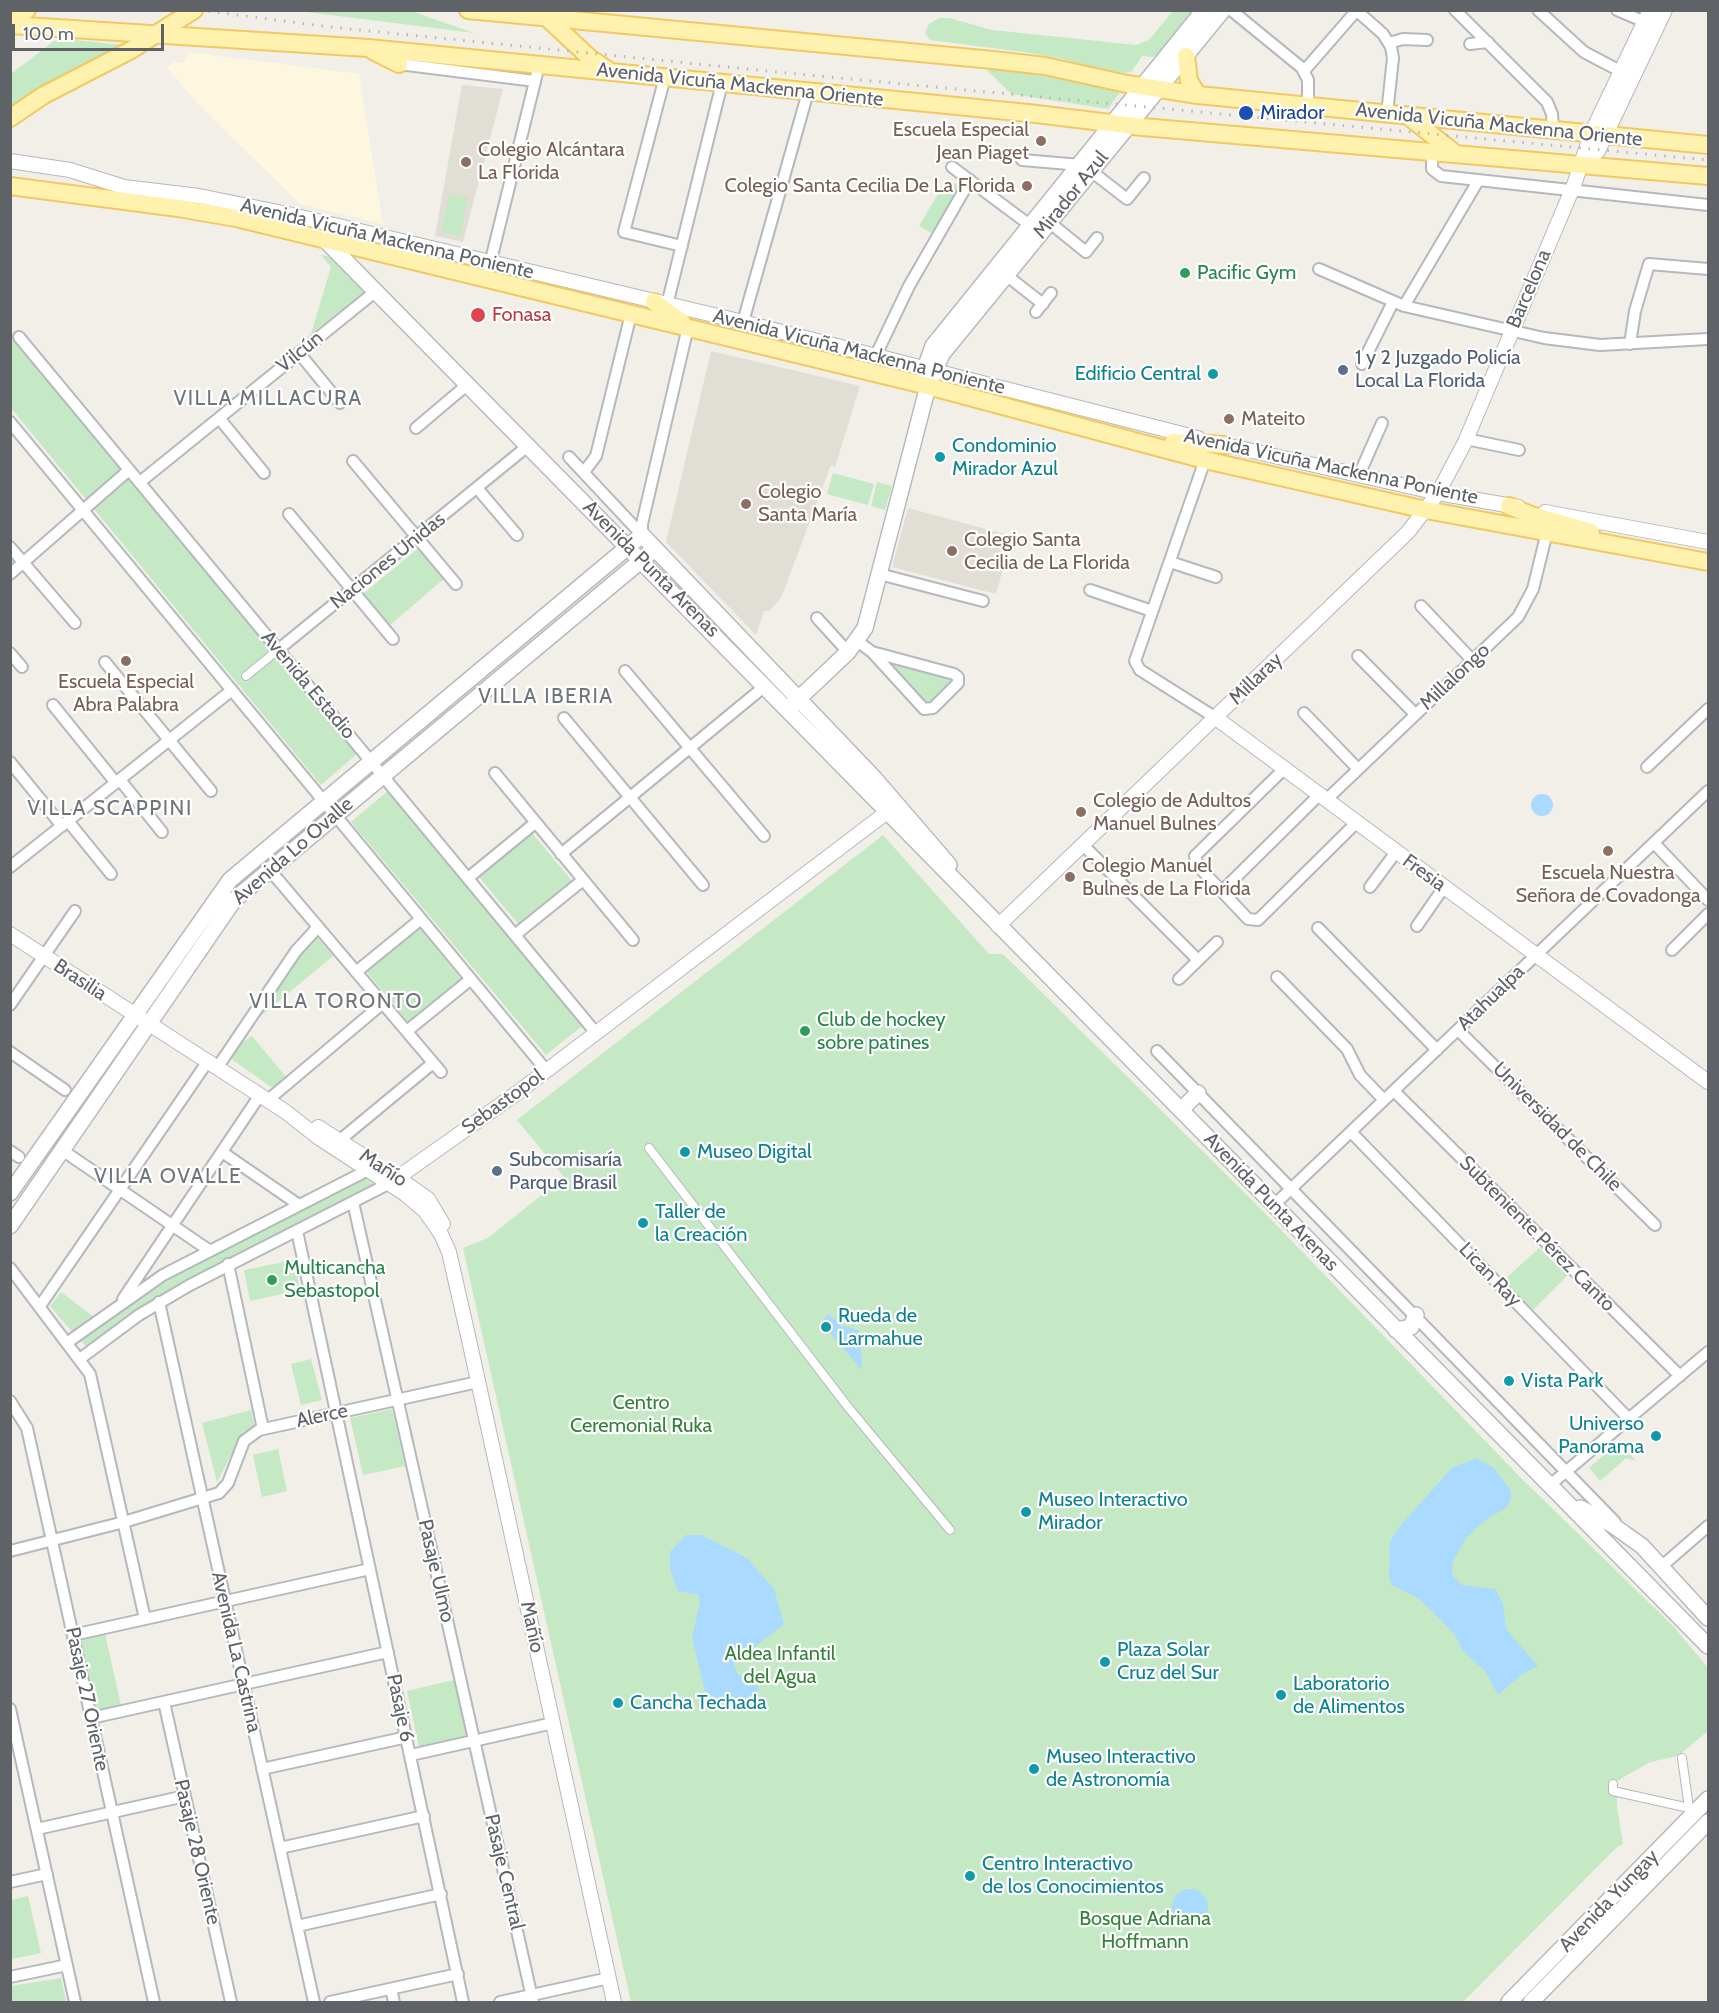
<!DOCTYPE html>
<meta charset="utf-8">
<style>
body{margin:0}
#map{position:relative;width:1719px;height:2013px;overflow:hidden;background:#f1efe8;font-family:Cabin,sans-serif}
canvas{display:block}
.frame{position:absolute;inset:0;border:12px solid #5f6368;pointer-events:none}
.scale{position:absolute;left:12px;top:24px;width:152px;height:27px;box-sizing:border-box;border:3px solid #5f6368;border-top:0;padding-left:8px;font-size:18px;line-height:21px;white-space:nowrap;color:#5f6368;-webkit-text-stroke:4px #fff;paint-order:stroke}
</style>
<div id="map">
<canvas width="1719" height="2013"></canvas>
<div class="frame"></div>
<div class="scale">100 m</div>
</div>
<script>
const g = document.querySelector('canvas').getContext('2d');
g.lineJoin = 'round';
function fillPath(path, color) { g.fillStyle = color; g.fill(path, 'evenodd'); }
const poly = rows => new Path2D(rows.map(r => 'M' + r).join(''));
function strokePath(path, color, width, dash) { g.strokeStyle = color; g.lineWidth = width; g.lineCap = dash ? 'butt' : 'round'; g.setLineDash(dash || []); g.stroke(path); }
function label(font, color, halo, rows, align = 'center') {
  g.font = font + ' Cabin,sans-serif'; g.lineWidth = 4.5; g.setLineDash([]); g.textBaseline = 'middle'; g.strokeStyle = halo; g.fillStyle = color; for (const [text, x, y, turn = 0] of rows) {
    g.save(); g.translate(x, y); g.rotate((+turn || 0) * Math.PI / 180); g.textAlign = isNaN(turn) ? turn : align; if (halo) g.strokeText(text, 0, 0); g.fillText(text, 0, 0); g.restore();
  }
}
fillPath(poly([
 [189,52,359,74,383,224,300,204,200,106,167,68,174,62,183,63]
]), '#fef7e0');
fillPath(poly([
 [462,85,503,89,463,242,435,236],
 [711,351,860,386,835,467,831,465,781,598,769,611,764,611,756,635,666,542],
 [908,508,1012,536,996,594,892,567]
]), '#e1ded6');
fillPath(poly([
 [298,11,411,11,474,33],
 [1173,11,1195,11,1161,52,1153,57,1142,56,1132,71,1126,73,1082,67,1063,59,1024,52,930,40,925,33,929,24,939,18,949,18,992,30,1136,45,1149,40],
 [66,39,122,45,11,109,11,74,54,41],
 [985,68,1036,73,1120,92,1108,109,1011,94],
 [947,179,962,188,934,235,919,226],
 [449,194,468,198,460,236,441,232],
 [321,255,337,258,367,290,311,334,331,267],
 [10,334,358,753,321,785,11,408],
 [833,473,874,484,868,505,827,494],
 [877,482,892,486,885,510,871,506],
 [421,546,446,577,390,625,363,594],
 [894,663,948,677,952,683,928,704,892,668],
 [388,791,582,1026,546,1055,351,822],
 [532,833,572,881,519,925,479,877],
 [883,835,989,954,1003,954,1255,1203,1522,1479,1674,1627,1708,1668,1708,1731,1678,1756,1650,1762,1617,1781,1617,1807,1623,1844,1617,1847,1463,2002,631,2002,463,1248,488,1238,564,1177,517,1120],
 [419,927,461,979,408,1022,366,971],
 [317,937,333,956,256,1020,298,953],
 [252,1036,286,1077,274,1089,230,1058,241,1043],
 [365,1176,374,1184,183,1281,87,1348,80,1339,187,1268],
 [1539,1248,1568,1275,1533,1310,1504,1280],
 [294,1260,300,1290,250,1301,244,1270],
 [61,1292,94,1317,73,1333,50,1306],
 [311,1359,322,1400,301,1405,291,1364],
 [392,1409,405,1466,363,1475,350,1418],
 [251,1410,255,1428,243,1432,217,1482,202,1423],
 [1619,1442,1636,1461,1626,1458,1600,1481,1589,1468],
 [278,1449,287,1491,262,1497,253,1455],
 [105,1634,121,1705,96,1711,80,1640],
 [454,1680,467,1736,419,1747,407,1691],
 [28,1896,41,1953,12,1959,11,1900],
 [61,1978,66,2002,11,2002,11,1986]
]), '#c5e8c5');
fillPath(poly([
 '1531 805a11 11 0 1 1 22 0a11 11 0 1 1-22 0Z',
 [829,1314,840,1325,860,1331,862,1370,830,1333,833,1330,824,1318],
 [1477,1458,1494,1468,1511,1491,1511,1497,1507,1507,1484,1521,1466,1538,1453,1561,1452,1575,1462,1585,1495,1589,1503,1604,1506,1629,1538,1666,1522,1674,1498,1695,1486,1672,1463,1651,1455,1635,1438,1617,1418,1598,1392,1585,1389,1576,1390,1542,1399,1527,1453,1467],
 [686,1535,701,1535,747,1558,774,1589,784,1624,736,1661,734,1666,738,1674,758,1686,757,1693,729,1707,705,1691,692,1638,700,1602,699,1595,678,1591,670,1570,670,1552],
 '1172 1907a18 18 0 1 1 36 0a18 18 0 1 1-36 0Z'
]), '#aadaff');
const pedestrian = poly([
 [246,676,279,649],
 [649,1148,848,1407,950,1530],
 [1613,1784,1613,1791,1689,1808,1682,1758]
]);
const minor = poly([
 [1231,10,1302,68,1308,80,1308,106],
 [1356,10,1383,34,1391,47,1393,58,1387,114],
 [1455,10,1547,102,1552,114,1553,130],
 [1538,10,1584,52,1622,72],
 [1617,10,1645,22],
 [1389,43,1403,39,1427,40],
 [1470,44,1488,42],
 [399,64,535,81],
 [1304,71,1357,10],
 [665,77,624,232,682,246],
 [1432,152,1432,169,1441,176,1708,205],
 [1022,160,1081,165],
 [952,167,1031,226],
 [1091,171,1127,199,1144,178],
 [1049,222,1086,252,1097,238],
 [489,268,539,65],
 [1319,269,1404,306,1544,338,1600,345,1708,339],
 [1006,275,1043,304],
 [667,305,722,83],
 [1404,306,1478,181],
 [1036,312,1051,293],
 [743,322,808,92],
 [19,337,596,1033],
 [1630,344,1635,311,1649,264,1708,269],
 [299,353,340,403],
 [876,355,909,286,970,180],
 [1362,364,1393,302],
 [219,418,264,473],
 [10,422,546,1070],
 [416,428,468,384],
 [1466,439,1519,450],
 [569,457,642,535],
 [1205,460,1135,661,1140,670,1216,718],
 [353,461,456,584],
 [584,472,596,456,631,314],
 [1359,475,1382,423],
 [140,482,376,291],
 [477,488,517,535],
 [289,514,393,639],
 [642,535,642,524,688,327],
 [10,547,75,623],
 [1170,562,1216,577],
 [10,574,129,470],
 [879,574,983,601],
 [1090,590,1152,611],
 [1421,606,1473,661],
 [817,618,848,652],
 [857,641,872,652,924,709,933,708,958,683,958,677,954,674,872,652],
 [279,649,529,445],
 [10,653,22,667],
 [1358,656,1415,714],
 [105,662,211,791],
 [625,671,764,836],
 [53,705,116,783],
 [1304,713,1358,769],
 [564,718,703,885],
 [10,762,62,826],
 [1647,767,1708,709],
 [1284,769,1195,856,1198,866,1248,919,1258,920,1356,823],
 [495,773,633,940],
 [120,780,162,832],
 [1326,800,1518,617,1533,589,1547,532],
 [68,821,111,874],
 [1654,843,1708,900],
 [1083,845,1198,960],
 [561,854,765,686],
 [10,867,232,690],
 [269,869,441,1072],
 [468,878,535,823],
 [1370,887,1396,852],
 [1222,891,1319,795],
 [1417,926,1444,887],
 [1318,928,1437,1050],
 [515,935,583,880],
 [1672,950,1708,914],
 [356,972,421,919],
 [1277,977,1347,1049,1360,1075,1384,1100],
 [1179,979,1217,942],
 [10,1005,75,911],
 [1458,1030,1655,1225],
 [407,1031,471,979],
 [1157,1051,1615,1522],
 [10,1052,65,1090],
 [217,1068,296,951,318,927],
 [1394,1091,1680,1376],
 [268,1100,382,1004],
 [1351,1132,1629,1419],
 [340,1140,433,1063],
 [62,1150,210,1251],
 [10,1151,19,1157],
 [222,1152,299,1205],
 [353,1202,533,2002],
 [1274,1205,1708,791],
 [297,1231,463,2002],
 [228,1264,263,1429],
 [10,1268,90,1374,145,1619],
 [123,1299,260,1095],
 [159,1302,314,2002],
 [40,1306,208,1061],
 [68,1342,163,1275,368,1170],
 [81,1358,139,1315,190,1285,390,1183],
 [10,1401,27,1428,154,2002],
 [1550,1485,1708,1352],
 [10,1551,124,1522,219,1493,228,1483,244,1441,259,1430,478,1382],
 [1662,1566,1708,1526],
 [73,1635,370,1569],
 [164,1702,231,2002],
 [10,1709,75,2002],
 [91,1718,388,1652],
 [411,1755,553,1723],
 [262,1769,407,1737],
 [37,1829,185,1796],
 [280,1848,424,1816],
 [10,1882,47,1874],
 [297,1926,441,1894],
 [10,1977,67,1965],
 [391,1989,394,2002],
 [330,2002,458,1974],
 [500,2002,609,1978]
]);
const tertiary = poly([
 [10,161,70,170,124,187,199,196,288,214,743,322,1198,438],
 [1582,165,1598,151,1665,10],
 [1217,443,1438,493,1518,507],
 [1545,512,1708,542],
 [1216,718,1708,1082],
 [998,926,1408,532,1438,493,1465,442,1574,185,1591,134,1650,10],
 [10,934,286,1112,319,1138,405,1194,425,1211,441,1234,449,1252,469,1340,614,2002],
 [318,1127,368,1159],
 [394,1175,428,1199,443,1224],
 [390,1183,517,1093,895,806]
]);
const secondary = poly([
 [327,242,1708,1646],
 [928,386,925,368,933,346,1204,10],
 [792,705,848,652,865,628,928,386,942,354,1223,10],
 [1181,1110,1198,1093],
 [10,1193,230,880,642,535,875,779,949,865],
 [10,1226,234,900,649,554],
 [1396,1330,1411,1327,1416,1315],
 [1580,1508,1611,1524,1642,1546,1708,1618],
 [1509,2002,1708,1799],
 [1531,2002,1708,1822]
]);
const primary = poly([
 [468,10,993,60,1045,66,1127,84,1198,95,1708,145],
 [548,19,590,58,608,70],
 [10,22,27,10],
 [10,25,368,48,1028,113,1143,127,1708,176],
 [373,51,399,64],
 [1186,56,1189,81,1198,95],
 [1408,116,1456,154],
 [10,118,44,95,131,50,194,10],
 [10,186,178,208,236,218,928,386,1205,460,1426,510,1708,562],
 [654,302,682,322],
 [1173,442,1225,445],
 [1509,506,1531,515,1591,532]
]);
strokePath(pedestrian, '#b5b8bc', 10);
strokePath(minor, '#b5b8bc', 14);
strokePath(tertiary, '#b5b8bc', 16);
strokePath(secondary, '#b6babf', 18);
strokePath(primary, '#f2c960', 20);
strokePath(pedestrian, '#fff', 8);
strokePath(minor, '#fff', 10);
strokePath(tertiary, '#fff', 14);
strokePath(secondary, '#fff', 15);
strokePath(primary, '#fff2af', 16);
strokePath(poly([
 [199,10,330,27,787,73,1708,160]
]), '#b6b7b8', 3, [1.5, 8]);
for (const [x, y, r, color] of [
 [1246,113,8,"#1a4fb4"],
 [1041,141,6,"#8d6e63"],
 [466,162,6,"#8d6e63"],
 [1027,186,6,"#8d6e63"],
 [1185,273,6,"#2e9e5b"],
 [478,315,8,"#e0444e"],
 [1343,370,6,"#5c6f8a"],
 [1213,374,6,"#0f9aa8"],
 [1229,419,6,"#8d6e63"],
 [940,457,6,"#0f9aa8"],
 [746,504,6,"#8d6e63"],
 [952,551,6,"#8d6e63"],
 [126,661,6,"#8d6e63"],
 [1081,812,6,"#8d6e63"],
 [1608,851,6,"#8d6e63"],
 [1070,877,6,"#8d6e63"],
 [805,1031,6,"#2e9e5b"],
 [685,1152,6,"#0f9aa8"],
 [497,1171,6,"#5c6f8a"],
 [643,1223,6,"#0f9aa8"],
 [272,1280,6,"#2e9e5b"],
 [826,1327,6,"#0f9aa8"],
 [1509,1381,6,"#0f9aa8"],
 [1656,1436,6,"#0f9aa8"],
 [1026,1512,6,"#0f9aa8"],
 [1105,1662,6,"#0f9aa8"],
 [1281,1695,6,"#0f9aa8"],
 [618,1703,6,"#0f9aa8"],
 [1034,1769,6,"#0f9aa8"],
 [970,1876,6,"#0f9aa8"]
]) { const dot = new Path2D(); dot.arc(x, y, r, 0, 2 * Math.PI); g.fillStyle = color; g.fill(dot); strokePath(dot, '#fff', 2); }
label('20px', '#5f6368', '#fff', [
 ["Avenida Vicuña Mackenna Oriente",740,85,6],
 ["Avenida Vicuña Mackenna Oriente",1499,125,6],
 ["Mirador Azul",1071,195,-51],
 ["Avenida Vicuña Mackenna Poniente",387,239,13],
 ["Barcelona",1529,289,-67],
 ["Vilcún",300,352,-39],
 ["Avenida Vicuña Mackenna Poniente",859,352,14],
 ["Avenida Vicuña Mackenna Poniente",1331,467,12],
 ["Naciones Unidas",388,561,-39],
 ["Avenida Punta Arenas",651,569,45],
 ["Millalongo",1455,677,-43],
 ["Millaray",1256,679,-44],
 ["Avenida Estadio",308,685,50],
 ["Avenida Lo Ovalle",293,851,-41],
 ["Fresia",1424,873,36],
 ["Brasilia",80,980,33],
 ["Atahualpa",1491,998,-44],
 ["Sebastopol",503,1102,-36],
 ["Universidad de Chile",1557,1127,45],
 ["Mañío",383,1168,33],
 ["Avenida Punta Arenas",1271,1202,46],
 ["Subteniente Pérez Canto",1537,1234,45],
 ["Lican Ray",1490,1275,46],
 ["Alerce",322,1416,-12],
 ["Pasaje Ulmo",436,1571,77],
 ["Mañío",532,1627,78],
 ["Avenida La Castrina",236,1652,77],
 ["Pasaje 27 Oriente",87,1699,78],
 ["Pasaje 6",400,1708,78],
 ["Pasaje 28 Oriente",197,1852,77],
 ["Pasaje Central",504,1872,77],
 ["Avenida Yungay",1609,1901,-46]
]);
label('20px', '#164399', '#fff', [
 ["Mirador",1260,113]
], 'left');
label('20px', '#785e54', '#fff', [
 ["Escuela Especial",1029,130,"right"],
 ["Jean Piaget",1029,153,"right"],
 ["Colegio Alcántara",478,150],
 ["La Florida",478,173],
 ["Colegio Santa Cecilia De La Florida",1015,186,"right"],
 ["Mateito",1241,419],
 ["Colegio",758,492],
 ["Santa María",758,515],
 ["Colegio Santa",964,540],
 ["Cecilia de La Florida",964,563],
 ["Escuela Especial",126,682,"center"],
 ["Abra Palabra",126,705,"center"],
 ["Colegio de Adultos",1093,801],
 ["Manuel Bulnes",1093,824],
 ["Colegio Manuel",1082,866],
 ["Bulnes de La Florida",1082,889],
 ["Escuela Nuestra",1608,873,"center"],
 ["Señora de Covadonga",1608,896,"center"]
], 'left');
label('20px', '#27864d', '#fff', [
 ["Pacific Gym",1197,273],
 ["Club de hockey",817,1020],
 ["sobre patines",817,1043],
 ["Multicancha",284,1268],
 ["Sebastopol",284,1291]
], 'left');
label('20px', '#be3a42', '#fff', [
 ["Fonasa",492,315]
], 'left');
label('20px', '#4e5e75', '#fff', [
 ["1 y 2 Juzgado Policía",1355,358],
 ["Local La Florida",1355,381],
 ["Subcomisaría",509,1160],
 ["Parque Brasil",509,1183]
], 'left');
label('20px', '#0d838f', '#fff', [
 ["Edificio Central",1201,374,"right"],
 ["Condominio",952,446],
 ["Mirador Azul",952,469],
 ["Museo Digital",697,1152],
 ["Taller de",655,1212],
 ["la Creación",655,1235],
 ["Rueda de",838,1316],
 ["Larmahue",838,1339],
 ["Vista Park",1521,1381],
 ["Universo",1644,1424,"right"],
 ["Panorama",1644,1447,"right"],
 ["Museo Interactivo",1038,1500],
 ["Mirador",1038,1523],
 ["Plaza Solar",1117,1650],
 ["Cruz del Sur",1117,1673],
 ["Laboratorio",1293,1684],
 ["de Alimentos",1293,1707],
 ["Cancha Techada",630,1703],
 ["Museo Interactivo",1046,1757],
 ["de Astronomía",1046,1780],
 ["Centro Interactivo",982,1864],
 ["de los Conocimientos",982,1887]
], 'left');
label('20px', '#348238', '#fff', [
 ["Centro",641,1403],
 ["Ceremonial Ruka",641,1426],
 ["Aldea Infantil",780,1654],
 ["del Agua",780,1677],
 ["Bosque Adriana",1145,1919],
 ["Hoffmann",1145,1942]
]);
g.letterSpacing = '1.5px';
label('21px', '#70757a', '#fff', [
 ["VILLA MILLACURA",268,399],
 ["VILLA IBERIA",546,697],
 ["VILLA SCAPPINI",110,809],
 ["VILLA TORONTO",336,1002],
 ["VILLA OVALLE",168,1177]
]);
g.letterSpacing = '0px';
</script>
